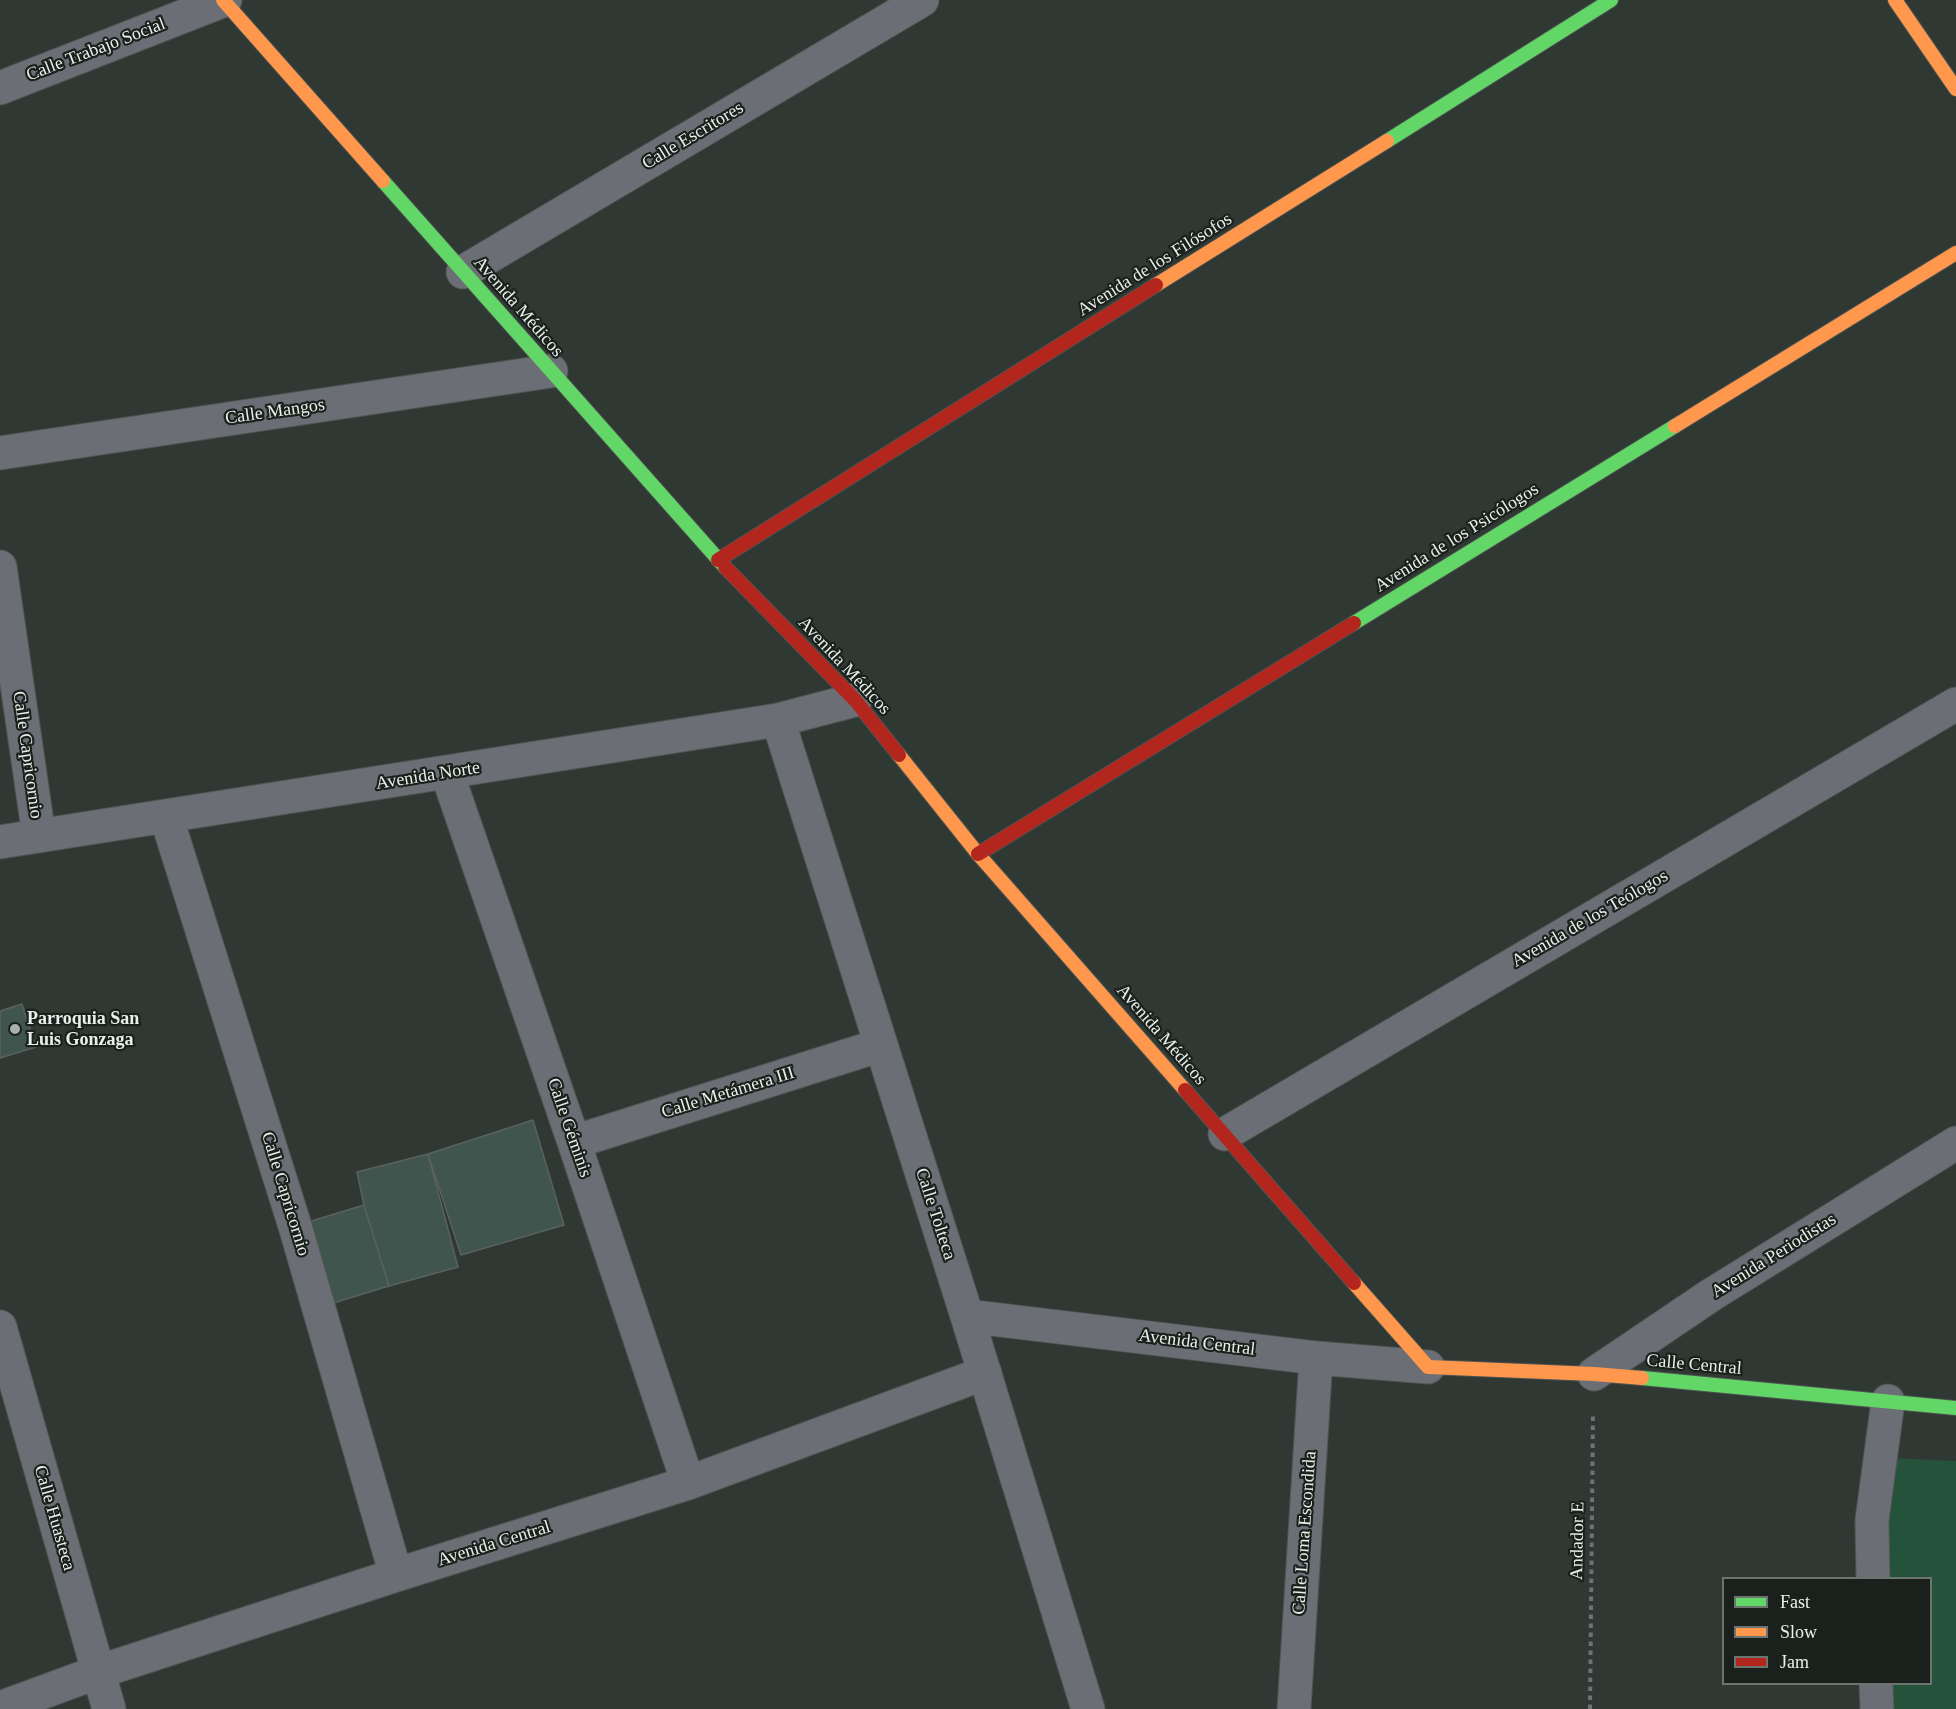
<!DOCTYPE html>
<meta charset="utf-8">
<style>
body{margin:0}
#map{position:relative;width:1956px;height:1709px;overflow:hidden;background:#303834;font-family:"Times New Roman",serif}
canvas{display:block}
.legend{position:absolute;left:1722px;top:1577px;width:210px;height:108px;box-sizing:border-box;background:#1a211d;border:2px solid #6c746f;margin:0;padding:8px 10px;list-style:none;font-size:18px;color:#e8f0eb}
.legend li{display:flex;align-items:center;gap:12px;height:30px}
.legend b{width:30px;border:2px solid #6c746f}
</style>
<div id="map">
<canvas width="1956" height="1709"></canvas>
<ul class="legend">
<li><b style="height:8px;background:#63d668"></b>Fast</li>
<li><b style="height:8px;background:#ff974d"></b>Slow</li>
<li><b style="height:8px;background:#b3261e"></b>Jam</li>
</ul>
</div>
<script>
const g = document.querySelector('canvas').getContext('2d');
g.lineJoin = 'round';
function fillPath(path, color) { g.fillStyle = color; g.fill(path, 'evenodd'); }
const poly = rows => new Path2D(rows.map(r => 'M' + r).join(''));
function strokePath(path, color, width, dash) { g.strokeStyle = color; g.lineWidth = width; g.lineCap = dash ? 'butt' : 'round'; g.setLineDash(dash || []); g.stroke(path); }
function label(font, color, halo, rows, align = 'center') {
  g.font = font + ' "Times New Roman",serif'; g.lineWidth = 4.5; g.setLineDash([]); g.textBaseline = 'middle'; g.strokeStyle = halo; g.fillStyle = color; for (const [text, x, y, turn = 0] of rows) {
    g.save(); g.translate(x, y); g.rotate((+turn || 0) * Math.PI / 180); g.textAlign = isNaN(turn) ? turn : align; if (halo) g.strokeText(text, 0, 0); g.fillText(text, 0, 0); g.restore();
  }
}
fillPath(poly([
 [1889,1458,1956,1461,1956,1709,1889,1709,1887,1684,1930,1684,1930,1578,1881,1578]
]), '#25523b');
const building = poly([
 [22,1004,36,1047,0,1058,0,1011,22,1004],
 [533,1120,564,1225,461,1255,428,1154,533,1120],
 [428,1154,458,1267,389,1286,364,1205,357,1172,428,1154],
 [364,1205,389,1286,320,1307,295,1226,364,1205]
]);
fillPath(building, '#40554d');
strokePath(building, '#5b625e', 1.5);
const street = poly([
 [0,88,225,0],
 [463,272,922,0],
 [0,453,551,371],
 [0,567,39,836],
 [778,720,967,1316,1088,1709],
 [447,773,574,1142,688,1483],
 [166,816,295,1226,396,1575],
 [0,842,778,720,855,700],
 [1225,1134,1956,704],
 [574,1142,881,1045],
 [967,1316,1316,1358,1428,1367],
 [0,1327,109,1709],
 [1594,1374,1711,1295,1956,1143],
 [1873,1578,1872,1520,1888,1401],
 [1876,1684,1877,1709],
 [0,1708,98,1672,396,1575,688,1483,985,1373],
 [1294,1709,1316,1358]
]);
const fast = poly([
 [1387,141,1611,0],
 [383,181,725,567],
 [1354,623,1675,426],
 [1642,1378,1956,1408]
]);
const slow = poly([
 [223,0,383,181],
 [1895,0,1956,89],
 [1156,285,1387,141],
 [1675,426,1956,253],
 [899,755,978,854,1185,1090],
 [1354,1283,1428,1367,1594,1374,1642,1378]
]);
const jam = poly([
 [718,560,1156,285],
 [725,567,855,700,899,755],
 [978,854,1354,623],
 [1185,1090,1354,1283]
]);
strokePath(street, '#4e5551', 35);
strokePath(fast, '#4e5551', 16);
strokePath(slow, '#4e5551', 16);
strokePath(jam, '#4e5551', 16);
strokePath(poly([
 [1590,1709,1593,1413]
]), '#6e7275', 4, [4.5, 4.5]);
strokePath(street, '#6c6e75', 33);
strokePath(fast, '#63d668', 14);
strokePath(slow, '#ff974d', 14);
strokePath(jam, '#b3261e', 14);
for (const [x, y, r, color] of [
 [15,1029,6,"#a8b0ab"]
]) { const dot = new Path2D(); dot.arc(x, y, r, 0, 2 * Math.PI); g.fillStyle = color; g.fill(dot); strokePath(dot, '#1a211d', 2); }
label('18px', '#e8f0eb', '#1a211d', [
 ["Calle Trabajo Social",96,50,-21],
 ["Calle Escritores",693,136,-31],
 ["Avenida de los Filósofos",1155,265,-32],
 ["Avenida Médicos",518,307,49],
 ["Calle Mangos",275,412,-8],
 ["Avenida de los Psicólogos",1457,538,-32],
 ["Avenida Médicos",844,666,47],
 ["Calle Capricornio",27,755,82],
 ["Avenida Norte",428,776,-9],
 ["Avenida de los Teólogos",1590,919,-30],
 ["Avenida Médicos",1161,1035,49],
 ["Calle Metámera III",728,1093,-17],
 ["Calle Géminis",569,1128,71],
 ["Calle Capricornio",285,1194,73],
 ["Calle Tolteca",935,1214,72],
 ["Avenida Periodistas",1774,1256,-32],
 ["Avenida Central",1197,1343,7],
 ["Calle Central",1694,1365,5],
 ["Calle Huasteca",54,1518,74],
 ["Calle Loma Escondida",1305,1533,-86],
 ["Andador E",1578,1541,-89],
 ["Avenida Central",494,1544,-17]
]);
label('bold 18px', '#e8f0eb', '#1a211d', [
 ["Parroquia San",27,1019],
 ["Luis Gonzaga",27,1040]
], 'left');
</script>
